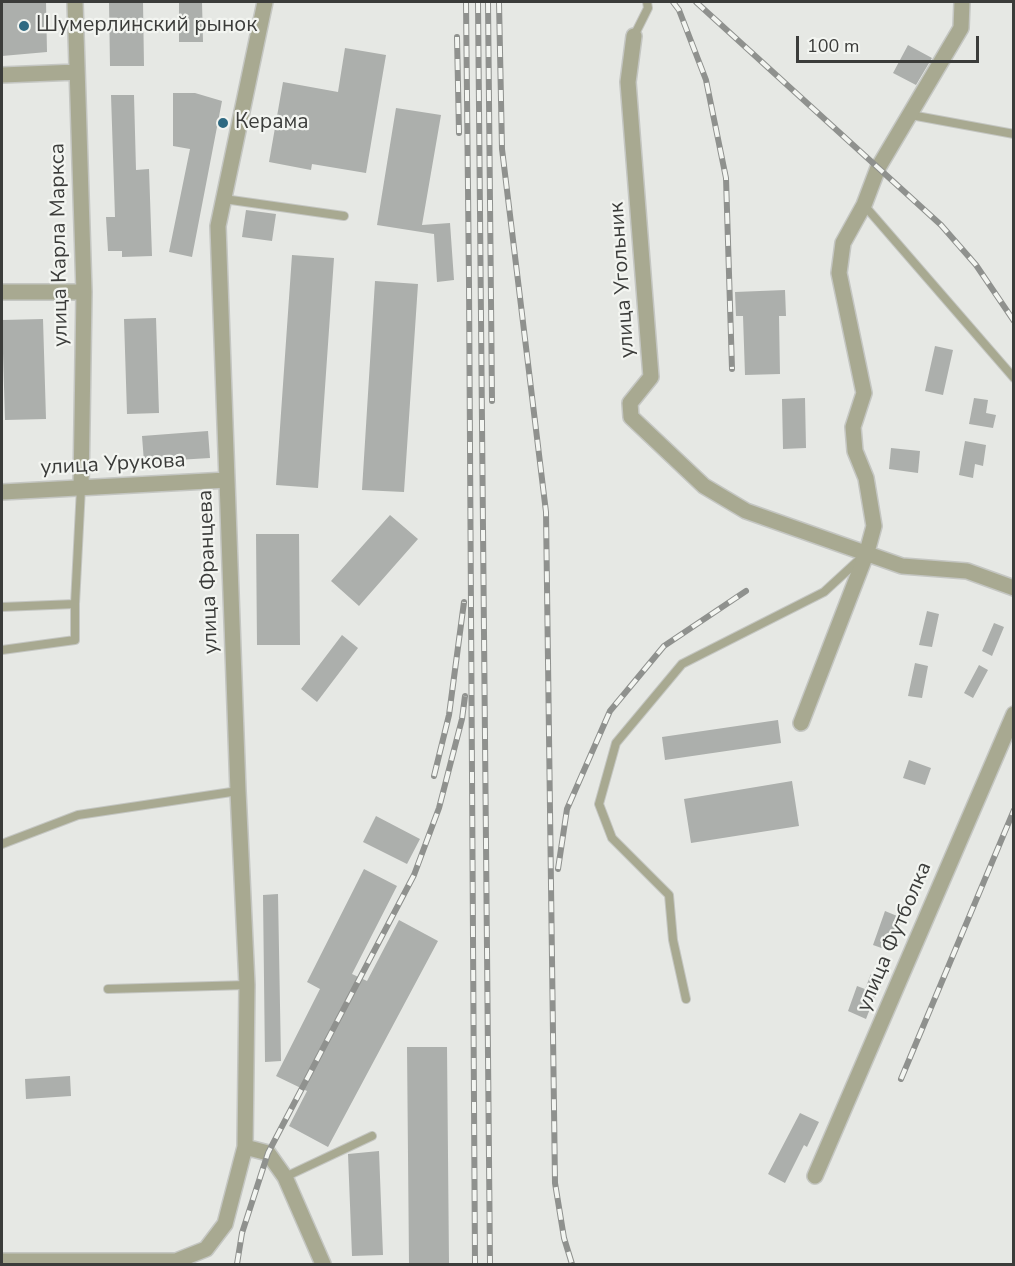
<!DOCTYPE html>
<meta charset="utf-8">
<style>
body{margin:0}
#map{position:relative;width:1015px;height:1266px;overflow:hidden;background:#e6e8e4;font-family:"Nunito Sans",sans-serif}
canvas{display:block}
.frame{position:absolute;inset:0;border:3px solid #3b3c3a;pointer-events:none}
.scale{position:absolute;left:796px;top:36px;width:183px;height:27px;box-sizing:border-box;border:3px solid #3b3c3a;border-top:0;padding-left:8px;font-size:18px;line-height:21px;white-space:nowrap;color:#3b3c3a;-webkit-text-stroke:4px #f3f5f1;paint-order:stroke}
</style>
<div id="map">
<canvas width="1015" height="1266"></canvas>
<div class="frame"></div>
<div class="scale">100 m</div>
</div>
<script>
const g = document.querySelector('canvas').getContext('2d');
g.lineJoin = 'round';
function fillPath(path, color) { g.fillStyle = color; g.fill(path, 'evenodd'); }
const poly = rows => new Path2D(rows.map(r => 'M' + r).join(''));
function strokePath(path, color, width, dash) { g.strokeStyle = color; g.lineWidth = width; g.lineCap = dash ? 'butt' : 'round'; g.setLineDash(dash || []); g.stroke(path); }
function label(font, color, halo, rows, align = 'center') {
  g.font = font + ' "Nunito Sans",sans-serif'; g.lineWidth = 4.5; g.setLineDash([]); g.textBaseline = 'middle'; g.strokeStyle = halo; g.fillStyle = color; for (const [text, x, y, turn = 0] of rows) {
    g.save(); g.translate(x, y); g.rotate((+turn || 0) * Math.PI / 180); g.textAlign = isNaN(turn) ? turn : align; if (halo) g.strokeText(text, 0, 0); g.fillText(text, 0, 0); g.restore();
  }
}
fillPath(poly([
 [2,2,46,2,47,52,2,56],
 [109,2,143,2,144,66,110,66],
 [179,2,202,2,203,42,179,42],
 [908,45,932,58,916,85,893,73],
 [345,48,386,55,366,173,312,164,311,170,269,162,283,82,338,92],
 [173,93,195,93,222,101,192,257,169,252,190,149,173,146],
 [111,95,134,95,136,170,149,169,152,256,122,257,122,251,108,251,106,217,115,217],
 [396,108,441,115,422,225,450,223,454,280,437,282,434,234,377,225],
 [246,210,276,214,272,241,242,237],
 [292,255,334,258,318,488,276,485],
 [375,281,418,284,404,492,362,490],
 [785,290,786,316,779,316,780,374,745,375,743,316,736,316,735,292],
 [156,318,159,413,127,414,124,319],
 [43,319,46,419,5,420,2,320],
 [935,346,953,350,943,395,925,391],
 [805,398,806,448,783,449,782,399],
 [974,398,988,400,986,413,996,415,993,428,969,424],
 [208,431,210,458,144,462,142,436],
 [965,441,986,445,983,466,975,464,973,478,959,475],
 [891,448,920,451,918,473,889,469],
 [390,515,418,539,359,606,331,581],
 [256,534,299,534,300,645,257,645],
 [927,611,939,614,932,647,919,645],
 [994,623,1004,627,992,656,982,651],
 [342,635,358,648,317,702,301,689],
 [915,663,928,666,922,698,908,696],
 [979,665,988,670,973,698,964,693],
 [778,720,781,743,665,760,662,737],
 [909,760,931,768,925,785,903,778],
 [792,781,799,826,691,843,684,799],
 [376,816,420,839,407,864,363,842],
 [364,869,397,886,352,974,367,981,399,920,438,941,328,1147,289,1126,307,1091,276,1076,320,989,307,982],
 [278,894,281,1061,265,1062,263,895],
 [885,911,902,918,890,951,873,945],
 [871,974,882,978,866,1019,848,1011,857,986,865,989],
 [407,1047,447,1047,449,1264,409,1264],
 [70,1076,71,1096,26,1099,25,1079],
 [800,1113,819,1122,807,1147,804,1145,785,1183,768,1174],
 [379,1151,383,1255,352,1256,348,1154]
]), '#acafac');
const service = poly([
 [634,36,648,8,647,2],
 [911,115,1014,134],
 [224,199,344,216],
 [864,205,1014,378],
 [2,607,75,604,81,488],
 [2,650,75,640,75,604],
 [2,844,78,815,238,791],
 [108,989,247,985],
 [686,999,673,940,669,895,612,838,599,804,616,743,682,664,824,592,861,558],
 [285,1177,372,1136]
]);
const minor = poly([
 [75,2,84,292,81,488],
 [634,36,628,82,651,377,630,403,631,417,704,486,746,511,902,566,967,571,1014,588],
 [2,75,77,72],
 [2,292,84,292],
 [2,492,227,480],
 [801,723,867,552,874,526,866,478,855,451,853,427,864,393,839,273,843,243,864,205,878,168,961,28,962,2],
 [245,1147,268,1153,285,1177,323,1264],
 [815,1176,1014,714],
 [2,1261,176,1261,206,1249,225,1224,245,1147,247,985,238,791,218,226,265,2]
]);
strokePath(service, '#c4c6c2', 10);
strokePath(minor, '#c4c6c2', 18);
strokePath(service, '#a8a991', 8);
strokePath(minor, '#a8a991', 15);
const rail = poly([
 [466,2,469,283,475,1264],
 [478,2,490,1264],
 [488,2,492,401],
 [499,2,502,149,546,512,555,1183,564,1238,572,1264],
 [673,2,679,10,706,80,726,178,732,369],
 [696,2,941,225,976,265,1014,321],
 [457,37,459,133],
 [434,776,449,715,464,602],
 [558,869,567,809,610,711,664,646,746,591],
 [901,1079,1014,810],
 [237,1264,242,1233,268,1153,414,875,439,808,462,719,465,696]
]);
strokePath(rail, '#8f918e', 6);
strokePath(rail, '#f3f5f1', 4, [11]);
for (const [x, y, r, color] of [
 [24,26,6,"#2f6a82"],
 [223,123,6,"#2f6a82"]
]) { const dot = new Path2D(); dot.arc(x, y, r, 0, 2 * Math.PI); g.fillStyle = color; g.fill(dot); strokePath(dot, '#f3f5f1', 2); }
label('21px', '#3b3c3a', '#f3f5f1', [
 ["Шумерлинский рынок",36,26],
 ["Керама",235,123]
], 'left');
label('21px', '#3b3c3a', '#f3f5f1', [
 ["улица Карла Маркса",60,245,-91],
 ["улица Угольник",623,280,-94],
 ["улица Урукова",113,465,-3],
 ["улица Францева",209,572,-92],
 ["улица Футболка",895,937,-67]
]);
</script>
